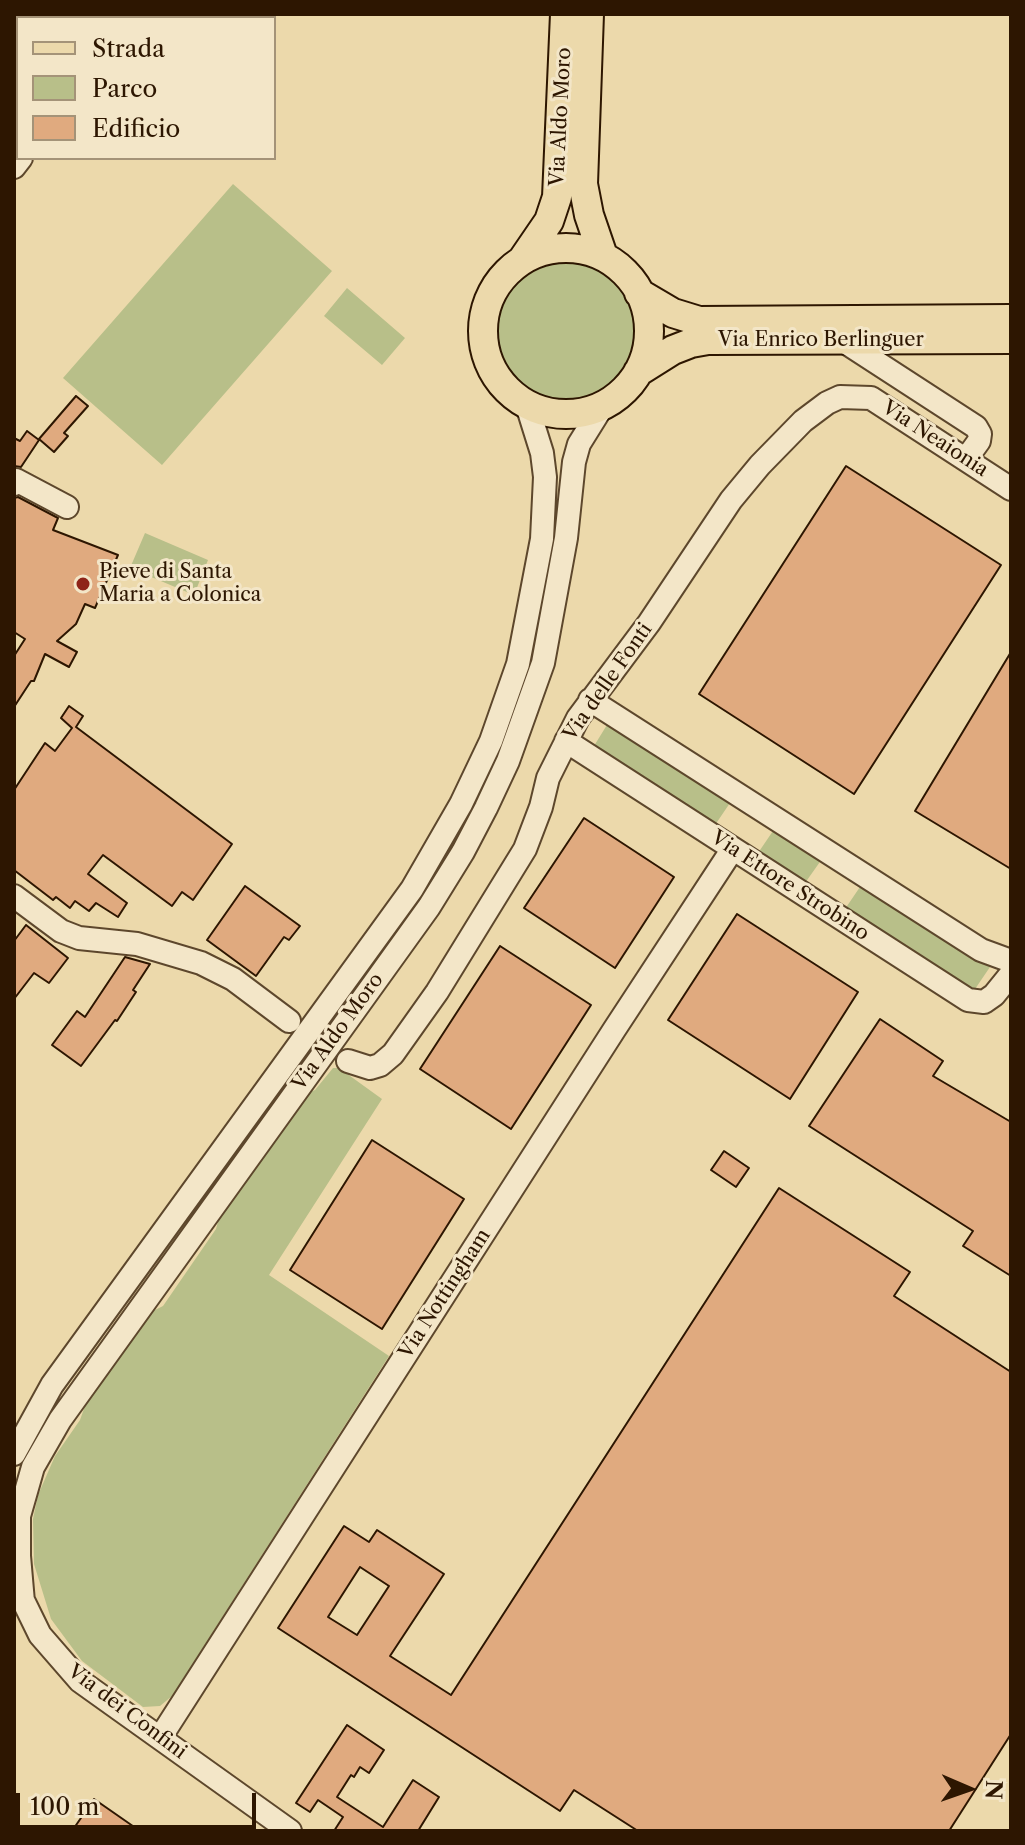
<!DOCTYPE html>
<style>
body{margin:0}
#map{position:relative;width:1025px;height:1845px;overflow:hidden;background:#ecd9ab;font-family:"Libre Caslon Text",serif}
canvas{display:block}
.frame{position:absolute;inset:0;border:16px solid #2d1601;pointer-events:none}
.legend{position:absolute;left:16px;top:16px;width:260px;height:144px;box-sizing:border-box;background:#f3e6c8;border:2px solid #a49378;margin:0;padding:10px 14px;list-style:none;font-size:24px;color:#2d1601}
.legend li{display:flex;align-items:center;gap:16px;height:40px}
.legend b{width:40px;border:2px solid #a49378}
.north{position:absolute;left:929px;top:1749px;width:80px;height:80px;-webkit-text-stroke:6px #f3e6c8;paint-order:stroke;rotate:92deg;font-size:22px;font-weight:700;line-height:32px;text-align:center;color:#2d1601}
.north::after{content:'';display:block;margin:auto;width:28px;height:36px;background:#2d1601;clip-path:polygon(50% 0,100% 100%,50% 72%,0 100%)}
.scale{position:absolute;left:16px;top:1793px;width:240px;height:36px;box-sizing:border-box;border:4px solid #2d1601;border-top:0;padding-left:10px;font-size:24px;line-height:28px;white-space:nowrap;color:#2d1601;-webkit-text-stroke:6px #f3e6c8;paint-order:stroke}
</style>
<div id="map">
<canvas width="1025" height="1845"></canvas>
<div class="frame"></div>
<ul class="legend">
<li><b style="height:10px;background:#ecd9ab"></b>Strada</li>
<li><b style="height:22px;background:#b8bf89"></b>Parco</li>
<li><b style="height:22px;background:#e0aa7f"></b>Edificio</li>
</ul>
<div class="north">N</div>
<div class="scale">100 m</div>
</div>
<script>
const g = document.querySelector('canvas').getContext('2d');
g.lineJoin = 'round';
function fillPath(path, color) { g.fillStyle = color; g.fill(path, 'evenodd'); }
const poly = rows => new Path2D(rows.map(r => 'M' + r).join(''));
function strokePath(path, color, width, dash) { g.strokeStyle = color; g.lineWidth = width; g.lineCap = dash ? 'butt' : 'round'; g.setLineDash(dash || []); g.stroke(path); }
function label(font, color, halo, rows, align = 'center') {
  g.font = font + ' "Libre Caslon Text",serif'; g.lineWidth = 6; g.setLineDash([]); g.textBaseline = 'middle'; g.strokeStyle = halo; g.fillStyle = color; for (const [text, x, y, turn = 0] of rows) {
    g.save(); g.translate(x, y); g.rotate((+turn || 0) * Math.PI / 180); g.textAlign = isNaN(turn) ? turn : align; if (halo) g.strokeText(text, 0, 0); g.fillText(text, 0, 0); g.restore();
  }
}
fillPath(poly([
 [233,184,332,271,162,465,63,378],
 '492 331a72 72 0 1 1 144 0a72 72 0 1 1-144 0Z',
 [347,288,405,338,382,365,324,316],
 [145,533,208,560,194,595,130,568],
 [610,720,732,800,715,825,594,746],
 [775,828,822,859,805,883,758,853],
 [862,884,990,967,973,992,845,909],
 [333,1068,339,1068,382,1099,269,1275,389,1356,172,1696,160,1706,143,1707,82,1661,51,1619,34,1564,33,1519,38,1495,55,1456,80,1420,86,1403,151,1312,163,1306,216,1229,219,1218,308,1093,315,1090]
]), '#b8bf89');
const building = poly([
 [76,396,88,406,64,433,68,436,54,452,39,439,76,396],
 [27,431,39,440,21,467,14,466,14,438,20,441,27,431],
 [846,466,1001,565,854,794,699,694,846,466],
 [18,497,58,518,53,530,118,555,95,608,85,604,76,624,57,641,77,652,69,667,45,654,34,681,31,681,14,707,14,656,25,639,14,632,14,498,18,497],
 [1011,652,1011,869,915,811,1011,652],
 [69,706,83,716,76,727,232,844,193,900,182,892,172,906,103,855,88,874,127,903,118,917,96,903,89,911,75,901,70,908,56,897,53,900,14,870,14,790,45,743,55,751,72,728,61,718,69,706],
 [584,818,674,877,615,968,524,908,584,818],
 [245,886,300,926,289,940,284,937,256,976,207,940,245,886],
 [737,914,858,992,790,1099,668,1020,737,914],
 [26,925,68,958,49,983,34,973,14,999,14,941,26,925],
 [500,946,591,1005,511,1129,420,1069,500,946],
 [125,957,150,964,133,990,136,992,117,1021,115,1020,81,1066,52,1045,77,1011,85,1017,125,957],
 [880,1019,943,1061,933,1076,1011,1122,1011,1276,963,1246,973,1231,809,1126,880,1019],
 [372,1140,464,1199,382,1329,290,1270,372,1140],
 [724,1151,749,1168,736,1187,711,1170,724,1151],
 [779,1188,910,1272,894,1296,1011,1372,1011,1734,949,1831,638,1831,574,1790,560,1811,278,1628,344,1526,369,1542,377,1530,444,1574,390,1656,451,1695,779,1188],
 [360,1567,389,1586,357,1635,328,1617,360,1567],
 [347,1725,384,1750,369,1773,360,1767,354,1777,351,1775,337,1797,383,1827,413,1780,439,1797,418,1831,334,1831,343,1817,318,1800,310,1812,296,1803,347,1725],
 [94,1799,140,1831,72,1831,94,1799]
]);
fillPath(building, '#e0aa7f');
strokePath(building, '#2d1601', 2);
const minor = poly([
 [122,18,124,14],
 [14,167,21,158],
 [842,340,976,427,980,434,979,441,966,459],
 [14,484,16,480,67,507],
 [590,700,981,950,1011,961],
 [566,741,968,1000,984,1002,994,995,1011,974],
 [14,896,61,931,79,938,137,944,201,963,233,979,289,1021],
 [348,1061,370,1068,380,1065,393,1054,437,992,525,849,541,807,548,778,578,718,649,623,731,500,760,465,803,421,827,403,840,397,871,398,1011,489],
 [14,1454,52,1385,412,889,461,804,491,741,518,664,542,539,545,477,542,453,527,405],
 [18,1590,40,1635,80,1681,290,1831],
 [23,1602,19,1556,19,1516,33,1467,60,1420,429,907,463,852,486,808,508,761,543,663,566,538,574,462,579,444,602,407],
 [160,1738,614,1030,732,850]
]);
const major = poly([
 [589,14,583,184,589,215,603,256],
 '483 331a83 83 0 1 1 166 0a83 83 0 1 1-166 0Z',
 [523,259,549,221,557,197,565,14],
 [639,293,673,313,699,321,1011,319],
 [638,372,673,350,691,343,708,340,1011,339]
]);
strokePath(minor, '#5d472c', 26);
strokePath(major, '#2d1601', 32);
strokePath(minor, '#f3e6c8', 22);
strokePath(major, '#ecd9ab', 28);
for (const [x, y, r, color] of [
 [83,584,8,"#8f2418"]
]) { const dot = new Path2D(); dot.arc(x, y, r, 0, 2 * Math.PI); g.fillStyle = color; g.fill(dot); strokePath(dot, '#f3e6c8', 3); }
label('20px', '#2d1601', '#f3e6c8', [
 ["Via Aldo Moro",561,117,-87],
 ["Via Enrico Berlinguer",821,340],
 ["Via Neaionia",935,439,33],
 ["Via delle Fonti",608,682,-55],
 ["Via Ettore Strobino",790,886,33],
 ["Via Aldo Moro",338,1032,-54],
 ["Via Nottingham",445,1294,-57],
 ["Via dei Confini",127,1712,37]
]);
label('20px', '#2d1601', '#f3e6c8', [
 ["Pieve di Santa",99,572],
 ["Maria a Colonica",99,595]
], 'left');
</script>
